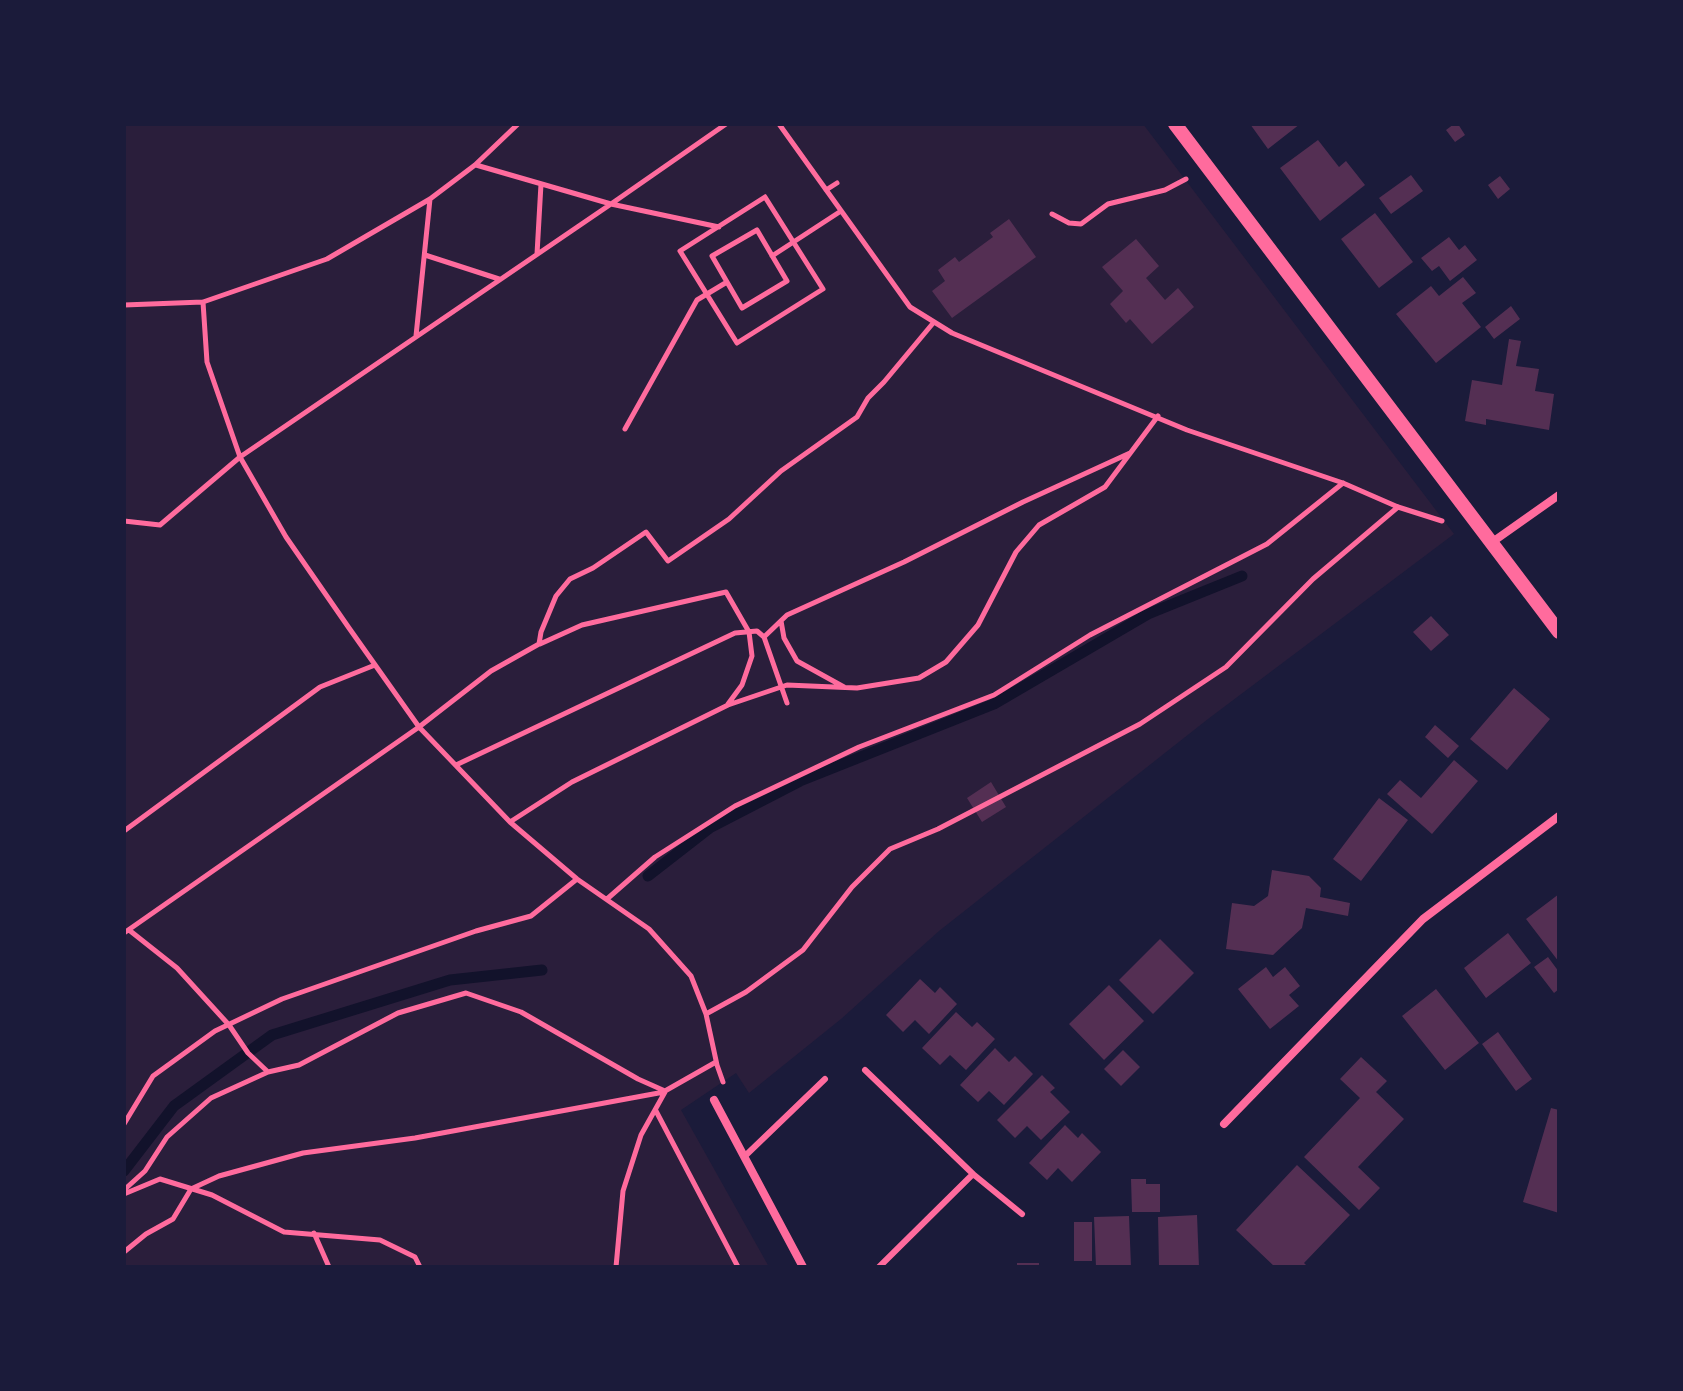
<!DOCTYPE html>
<style>
body{margin:0}
#map{position:relative;width:1683px;height:1391px;overflow:hidden;background:#1b1b3a;font-family:"Varela Round",sans-serif}
canvas{display:block}
.frame{position:absolute;inset:0;border:126px solid #1b1b3a;pointer-events:none}
</style>
<div id="map">
<canvas width="1683" height="1391"></canvas>
<div class="frame"></div>
</div>
<script>
const g = document.querySelector('canvas').getContext('2d');
g.lineJoin = 'round';
function fillPath(path, color) { g.fillStyle = color; g.fill(path, 'evenodd'); }
const poly = rows => new Path2D(rows.map(r => 'M' + r).join(''));
function strokePath(path, color, width, dash) { g.strokeStyle = color; g.lineWidth = width; g.lineCap = dash ? 'butt' : 'round'; g.setLineDash(dash || []); g.stroke(path); }
fillPath(poly([
 [124,124,1143,124,1454,534,1208,719,939,931,841,1019,749,1093,736,1073,681,1110,769,1267,124,1267]
]), '#2a1e3b');
strokePath(poly([
 [648,876,711,827,800,781,994,704,1148,614,1242,576],
 [124,1171,174,1106,272,1035,450,980,542,970]
]), '#12122b', 11);
fillPath(poly([
 [1250,124,1300,124,1268,149],
 [1454,124,1458,124,1465,135,1455,142,1446,130],
 [1318,140,1339,167,1346,161,1365,185,1320,221,1280,168],
 [1411,175,1423,191,1391,214,1379,198],
 [1500,176,1510,189,1498,199,1488,185],
 [1375,213,1413,262,1379,288,1341,239],
 [1009,219,1036,257,952,318,932,291,945,281,938,270,955,257,959,262,993,237,990,233],
 [1449,237,1459,250,1465,245,1477,260,1450,281,1439,266,1432,271,1421,258],
 [1136,239,1159,266,1146,278,1165,300,1178,288,1194,307,1152,344,1130,319,1126,323,1110,304,1123,291,1102,267],
 [1463,277,1476,293,1462,303,1481,327,1436,363,1396,314,1431,286,1439,296],
 [1511,306,1520,319,1494,339,1485,327],
 [1509,339,1521,341,1516,366,1539,369,1535,391,1554,394,1549,430,1486,419,1486,425,1465,421,1472,380,1502,385],
 [1431,616,1449,635,1431,651,1413,632],
 [1514,688,1550,719,1507,770,1470,739],
 [1435,725,1459,746,1448,758,1425,737],
 [1454,760,1478,781,1432,834,1387,794,1400,780,1421,798],
 [991,782,1006,807,982,822,967,798],
 [1379,798,1408,820,1361,881,1333,859],
 [1272,870,1309,876,1321,888,1320,897,1350,903,1348,916,1306,908,1302,928,1273,955,1226,949,1232,903,1254,906,1268,896],
 [1559,894,1559,962,1526,919],
 [1508,933,1531,963,1486,998,1464,968],
 [1160,939,1194,973,1153,1014,1119,980],
 [1548,957,1559,972,1559,989,1554,993,1534,967],
 [1266,967,1273,977,1285,967,1300,986,1289,995,1299,1006,1270,1029,1238,989],
 [920,979,935,993,940,987,957,1004,929,1034,915,1020,903,1032,886,1015],
 [1109,985,1144,1021,1104,1060,1069,1024],
 [1436,989,1479,1043,1445,1070,1402,1016],
 [956,1012,972,1027,977,1022,995,1039,966,1070,950,1055,940,1065,922,1048],
 [1498,1032,1532,1079,1516,1091,1482,1044],
 [995,1048,1009,1062,1015,1056,1033,1074,1004,1105,989,1091,978,1102,960,1085],
 [1123,1050,1140,1067,1121,1086,1104,1069],
 [1361,1057,1387,1081,1376,1092,1404,1119,1358,1167,1380,1188,1359,1210,1304,1157,1360,1098,1340,1079],
 [1042,1075,1055,1088,1050,1092,1070,1112,1041,1140,1027,1126,1015,1138,997,1120],
 [1551,1108,1559,1110,1559,1213,1523,1202],
 [1065,1125,1078,1138,1082,1133,1101,1152,1072,1182,1058,1168,1047,1180,1029,1163],
 [1297,1165,1350,1215,1304,1263,1308,1267,1275,1267,1236,1230],
 [1131,1179,1146,1179,1146,1184,1160,1184,1160,1212,1132,1212],
 [1197,1215,1199,1267,1159,1267,1158,1217],
 [1129,1216,1131,1267,1096,1267,1094,1217],
 [1074,1222,1092,1222,1092,1261,1074,1261],
 [1017,1263,1039,1263,1039,1267,1017,1267]
]), '#542f53');
strokePath(poly([
 [779,124,910,307,952,333,1187,430,1343,483,1398,507,1442,521],
 [476,165,611,204,726,124],
 [826,190,837,183],
 [765,197,823,289,737,343,680,251,765,197],
 [1052,214,1069,223,1081,224,1108,204,1165,190,1186,179],
 [757,230,787,281,742,308,712,256,757,230],
 [537,254,541,184],
 [425,255,499,279],
 [772,256,841,211],
 [203,302,207,362,240,457,286,537,349,628,419,727,510,822,577,879,649,929,691,976,706,1014],
 [124,305,203,302,327,259,430,199,475,165,518,124],
 [416,336,430,199],
 [625,429,697,300,727,282],
 [124,521,160,525,240,457,611,204,719,227],
 [781,621,784,638,797,661,844,687],
 [764,637,787,703],
 [540,644,582,625,726,592,749,632,752,656,742,685,728,704],
 [456,765,735,633,757,631,764,637,787,615,904,562,1023,502,1130,453],
 [510,822,572,782,728,705,787,685,857,688,919,678,946,662,978,625,1016,552,1039,525,1105,487,1158,416],
 [124,831,320,687,375,665],
 [607,899,655,857,735,806,859,747,994,695,1090,635,1267,544,1343,483],
 [129,930,177,968,229,1025,248,1053,268,1072,299,1065,398,1013,466,993,521,1012,638,1079,665,1091,716,1062],
 [124,933,419,727,491,671,539,644,541,632,556,596,570,579,593,568,646,532,668,561,729,519,781,471,857,417,868,398,884,382,934,322],
 [723,1082,717,1065,706,1014,746,992,803,950,852,887,890,849,938,829,1140,724,1226,667,1313,579,1398,507],
 [656,1111,738,1267],
 [124,1124,153,1076,215,1031,282,999,476,931,531,916,577,879],
 [124,1190,145,1171,167,1137,211,1098,268,1072],
 [124,1194,160,1179,212,1195,284,1232,380,1240,415,1257,420,1267],
 [314,1233,329,1267],
 [124,1252,146,1234,173,1219,191,1189,219,1176,303,1153,415,1138,664,1092],
 [616,1267,623,1191,641,1135,665,1092]
]), '#ff6b9d', 5);
strokePath(poly([
 [865,1070,973,1174,879,1267],
 [744,1157,825,1079],
 [973,1174,1022,1214]
]), '#ff6b9d', 6);
strokePath(poly([
 [1491,543,1559,495],
 [714,1100,803,1267],
 [1224,1124,1423,919,1559,816]
]), '#ff6b9d', 8);
strokePath(poly([
 [1175,124,1559,632]
]), '#ff6b9d', 14);
</script>
